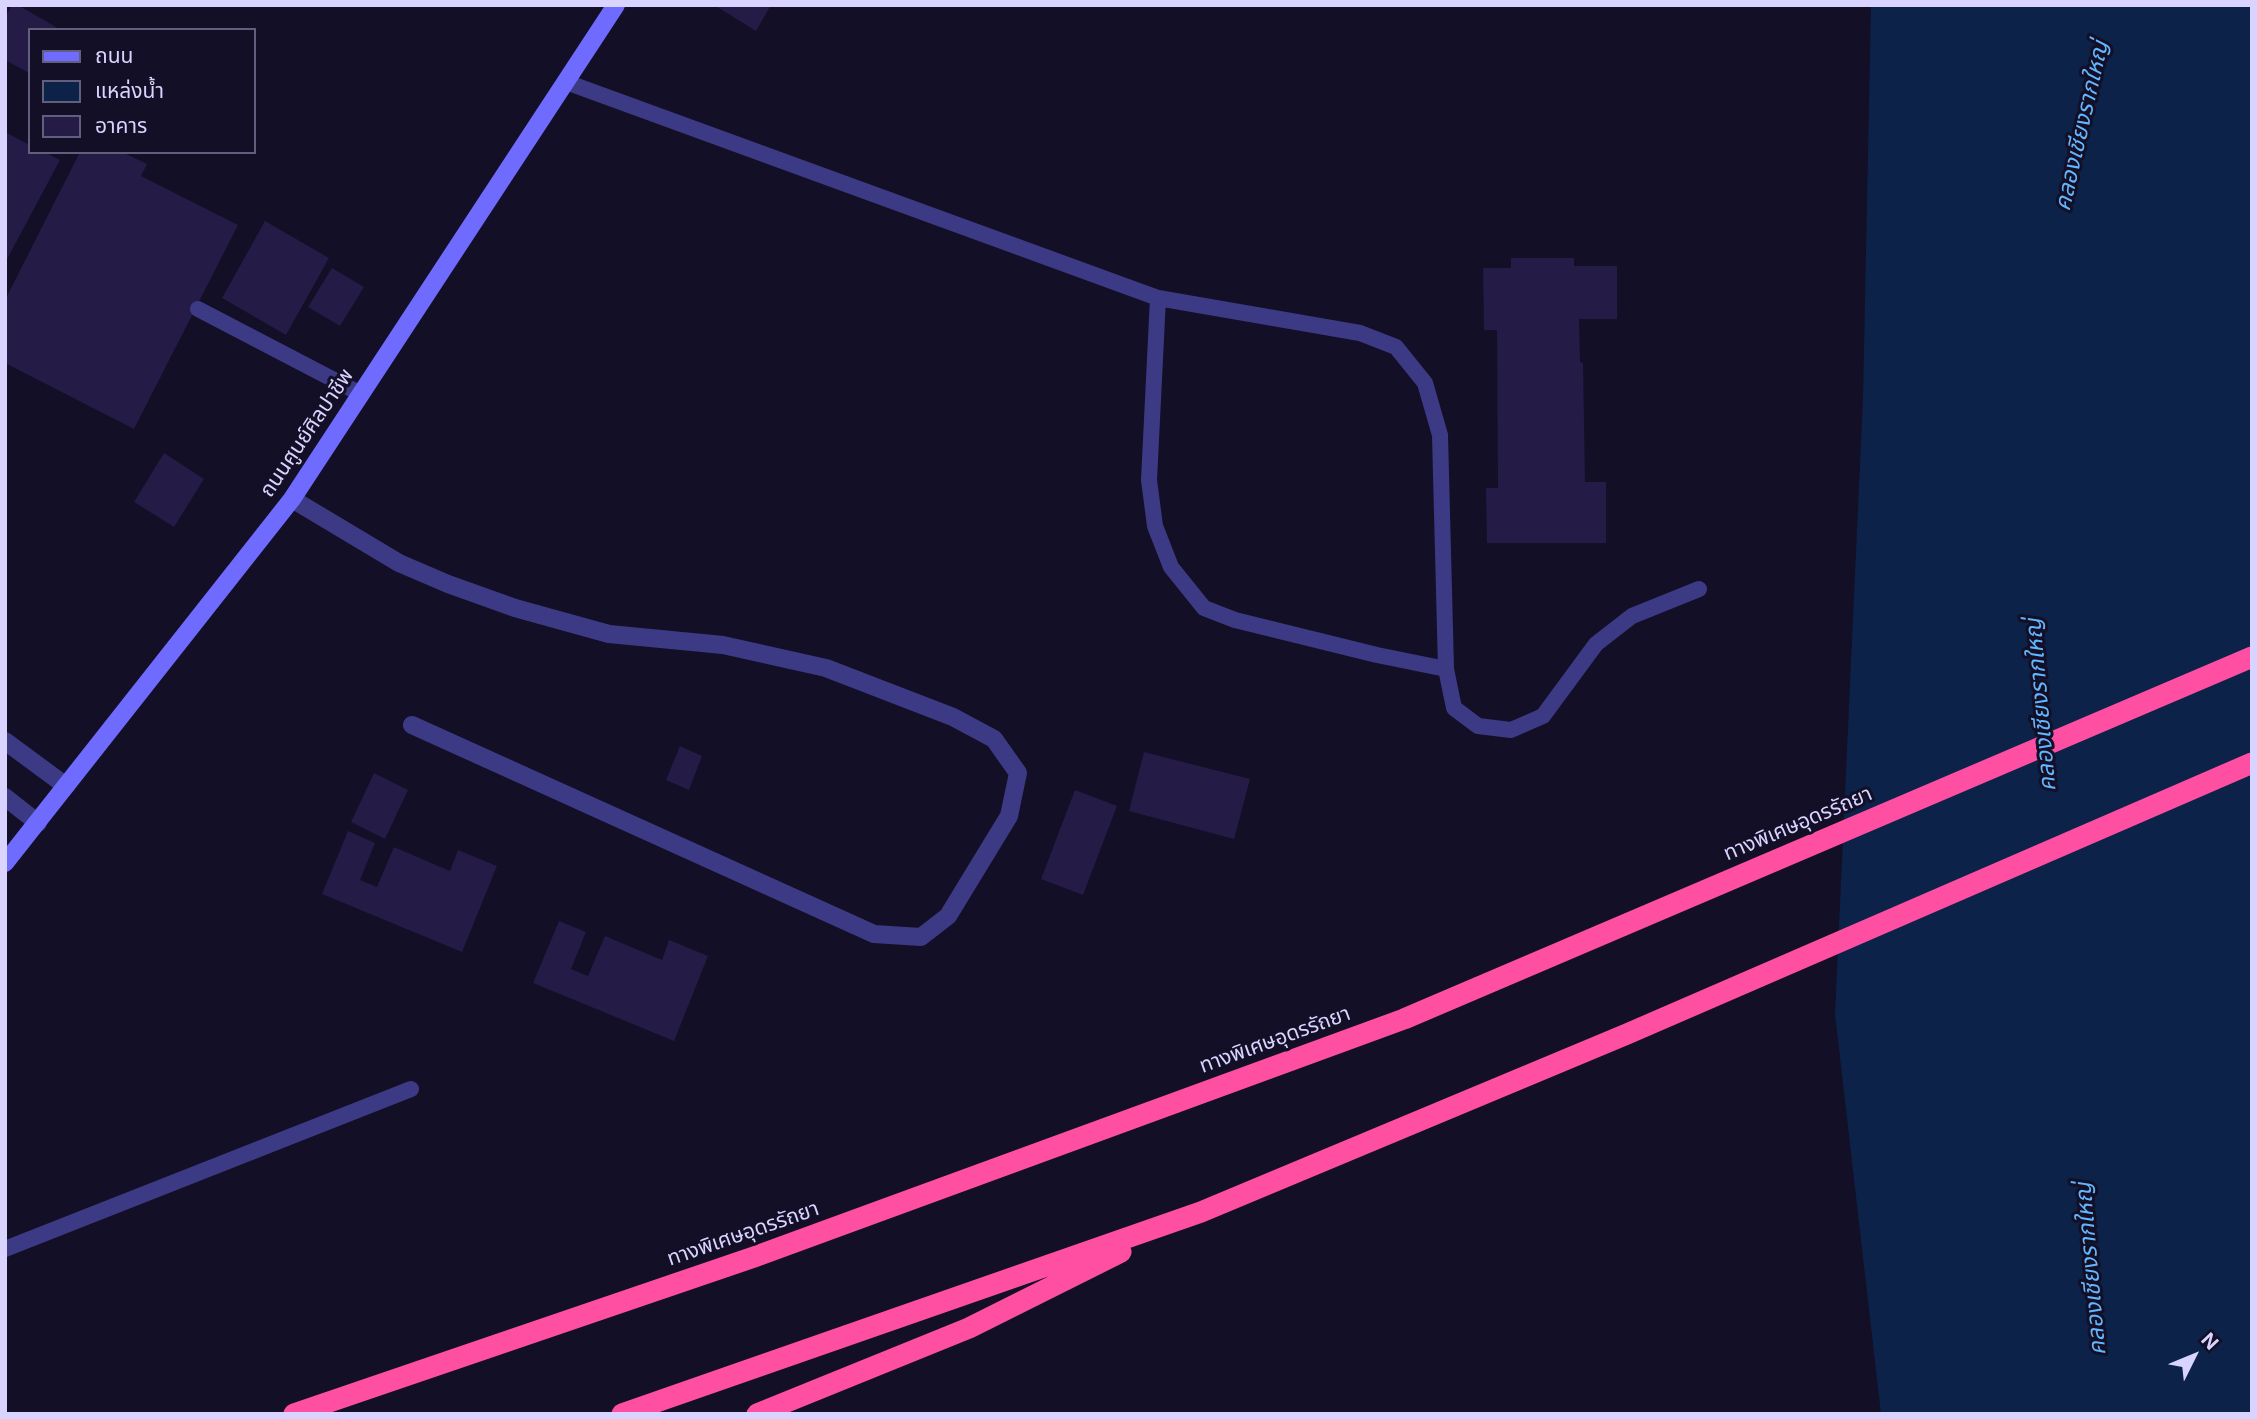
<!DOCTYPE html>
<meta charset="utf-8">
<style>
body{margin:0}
#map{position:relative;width:2257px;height:1419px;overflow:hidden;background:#130f26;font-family:Inter,"Noto Sans Thai",sans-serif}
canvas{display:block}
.frame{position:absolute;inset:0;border:7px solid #d9d4ff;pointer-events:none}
.legend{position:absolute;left:28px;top:28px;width:228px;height:126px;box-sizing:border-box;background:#130f26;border:2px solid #625e7d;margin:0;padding:9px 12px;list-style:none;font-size:21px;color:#d9d4ff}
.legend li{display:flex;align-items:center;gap:14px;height:35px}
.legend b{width:35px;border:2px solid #625e7d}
.north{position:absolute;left:2159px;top:1321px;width:70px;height:70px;-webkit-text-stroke:5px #130f26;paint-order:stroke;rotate:47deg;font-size:19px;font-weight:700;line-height:28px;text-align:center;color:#d9d4ff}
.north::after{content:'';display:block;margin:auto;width:24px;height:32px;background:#d9d4ff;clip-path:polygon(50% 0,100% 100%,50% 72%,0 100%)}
</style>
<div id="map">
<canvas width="2257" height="1419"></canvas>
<div class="frame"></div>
<ul class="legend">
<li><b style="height:9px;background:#6f6bff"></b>ถนน</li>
<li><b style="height:19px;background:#0c2248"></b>แหล่งน้ำ</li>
<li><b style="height:19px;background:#241b47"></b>อาคาร</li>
</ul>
<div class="north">N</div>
</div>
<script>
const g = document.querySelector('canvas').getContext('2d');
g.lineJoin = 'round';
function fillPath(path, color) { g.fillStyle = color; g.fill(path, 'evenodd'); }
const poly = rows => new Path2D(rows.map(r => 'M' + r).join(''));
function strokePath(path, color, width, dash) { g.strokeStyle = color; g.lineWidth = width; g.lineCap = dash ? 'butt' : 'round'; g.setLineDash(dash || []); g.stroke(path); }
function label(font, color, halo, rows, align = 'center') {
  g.font = font + ' Inter,"Noto Sans Thai",sans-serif'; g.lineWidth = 6; g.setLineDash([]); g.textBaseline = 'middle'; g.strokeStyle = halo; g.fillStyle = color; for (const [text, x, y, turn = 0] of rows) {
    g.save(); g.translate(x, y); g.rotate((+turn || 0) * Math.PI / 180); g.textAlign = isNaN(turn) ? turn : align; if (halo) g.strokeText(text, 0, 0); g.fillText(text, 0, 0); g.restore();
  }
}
fillPath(poly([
 [1871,5,2252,5,2252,1414,1881,1414,1835,1014,1863,398]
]), '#0c2248');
fillPath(poly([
 [12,5,18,5,56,27,54,30,30,30,29,73,5,60,5,17],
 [714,5,771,5,756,31],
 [5,132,30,145,30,152,44,152,60,160,5,263],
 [80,152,122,152,147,164,141,176,238,225,134,429,5,363,5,300],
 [265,221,329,258,286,335,222,298],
 [1511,258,1574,258,1574,266,1617,266,1617,319,1579,319,1580,362,1583,363,1585,482,1606,482,1606,543,1487,543,1486,488,1498,488,1497,330,1484,330,1483,268,1511,268],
 [332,268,364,287,340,326,308,307],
 [164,453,204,479,174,527,134,502],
 [680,746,702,756,689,790,666,780],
 [1144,752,1250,779,1234,839,1129,811],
 [374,773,408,790,385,839,351,822],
 [1075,790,1117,806,1083,895,1041,879],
 [348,831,375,843,360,880,377,887,394,847,450,871,458,850,497,866,462,952,322,894],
 [559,921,586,932,571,969,588,976,605,936,662,960,669,940,708,956,674,1041,533,983]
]), '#241b47');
strokePath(poly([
 [566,82,1158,298,1360,333,1396,347,1425,383,1440,435,1446,669,1454,708,1478,726,1511,730,1543,716,1596,644,1632,616,1699,589],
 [1158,298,1149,480,1155,526,1171,567,1204,608,1235,620,1377,655,1446,669],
 [198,309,361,394],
 [5,1249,411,1089]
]), '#3d3a85', 16);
strokePath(poly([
 [292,499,399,563,448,584,515,608,609,634,723,645,826,668,953,717,994,739,1018,773,1009,816,948,916,921,937,874,934,412,725],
 [5,741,66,786],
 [5,797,38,823]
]), '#3d3a85', 18);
strokePath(poly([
 [5,863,292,499,616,5]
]), '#6f6bff', 18);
strokePath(poly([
 [294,1414,754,1257,1404,1019,2252,657],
 [622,1414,1201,1212,1627,1034,2252,763],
 [757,1414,969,1328,1121,1252]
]), '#ff4fa3', 21);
label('21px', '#d9d4ff', '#130f26', [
 ["ถนนศูนย์ศิลปาชีพ",307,433,-56],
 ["ทางพิเศษอุดรรัถยา",1798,824,-23],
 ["ทางพิเศษอุดรรัถยา",1275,1040,-20],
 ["ทางพิเศษอุดรรัถยา",743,1234,-19]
]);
label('italic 23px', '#62b6ff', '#130f26', [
 ["คลองเชียงรากใหญ่",2082,126,-77],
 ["คลองเชียงรากใหญ่",2041,705,-95],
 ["คลองเชียงรากใหญ่",2091,1269,-95]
]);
</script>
